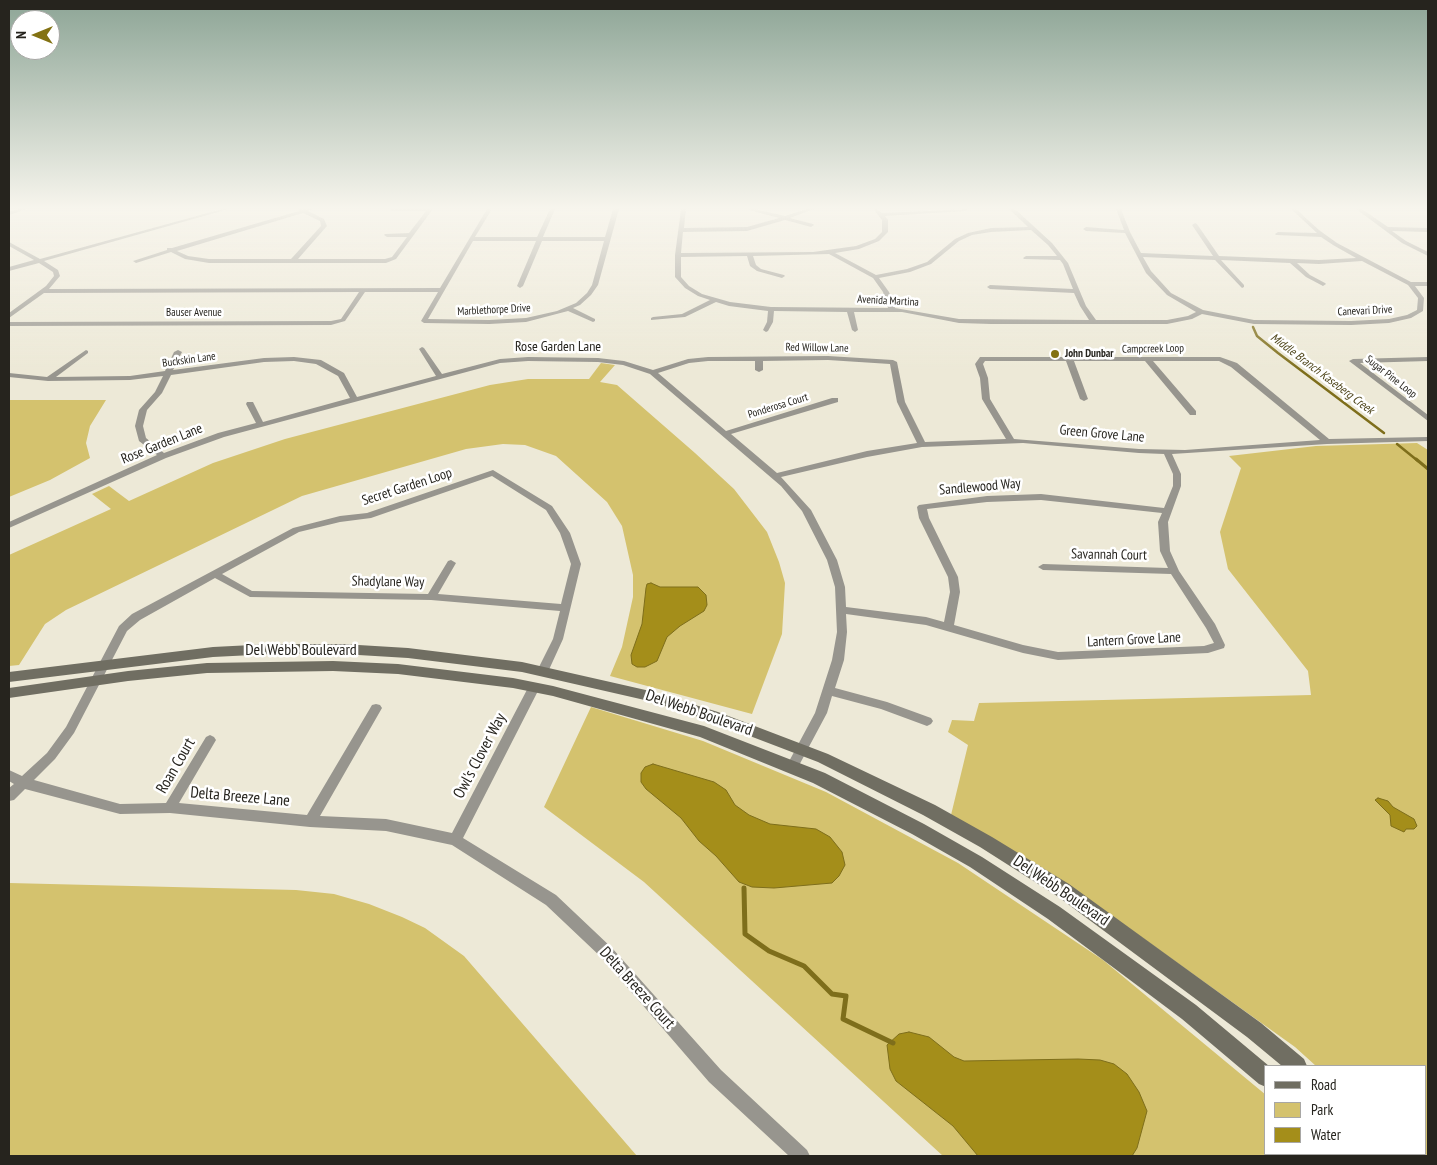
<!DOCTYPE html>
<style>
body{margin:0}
#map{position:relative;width:1437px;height:1165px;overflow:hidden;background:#ede9d7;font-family:"PT Sans Narrow",sans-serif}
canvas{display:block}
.frame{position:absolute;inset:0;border:10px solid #26241e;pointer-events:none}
.legend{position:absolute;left:1264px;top:1065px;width:162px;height:90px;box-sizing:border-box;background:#fff;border:1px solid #a8a7a5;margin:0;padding:6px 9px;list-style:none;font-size:15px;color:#26241e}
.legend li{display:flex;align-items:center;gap:10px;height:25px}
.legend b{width:25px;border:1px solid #a8a7a5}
.north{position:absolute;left:10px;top:10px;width:50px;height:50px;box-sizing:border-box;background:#fff;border:1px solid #a8a7a5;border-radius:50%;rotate:270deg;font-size:14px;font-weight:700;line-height:20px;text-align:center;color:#26241e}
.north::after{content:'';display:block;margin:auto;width:18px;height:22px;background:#837213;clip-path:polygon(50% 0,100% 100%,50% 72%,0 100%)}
</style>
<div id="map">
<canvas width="1437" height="1165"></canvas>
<div class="frame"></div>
<ul class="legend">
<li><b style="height:6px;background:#706e62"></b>Road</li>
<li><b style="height:14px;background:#d4c26e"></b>Park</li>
<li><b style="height:14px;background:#a48e1a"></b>Water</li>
</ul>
<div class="north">N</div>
</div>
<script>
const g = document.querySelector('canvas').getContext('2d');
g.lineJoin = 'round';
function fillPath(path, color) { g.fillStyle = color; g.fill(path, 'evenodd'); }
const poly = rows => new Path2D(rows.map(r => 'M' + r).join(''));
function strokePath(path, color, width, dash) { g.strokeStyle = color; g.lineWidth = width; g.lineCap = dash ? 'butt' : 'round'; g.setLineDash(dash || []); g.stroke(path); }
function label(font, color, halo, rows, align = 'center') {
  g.font = font + ' "PT Sans Narrow",sans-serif'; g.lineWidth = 5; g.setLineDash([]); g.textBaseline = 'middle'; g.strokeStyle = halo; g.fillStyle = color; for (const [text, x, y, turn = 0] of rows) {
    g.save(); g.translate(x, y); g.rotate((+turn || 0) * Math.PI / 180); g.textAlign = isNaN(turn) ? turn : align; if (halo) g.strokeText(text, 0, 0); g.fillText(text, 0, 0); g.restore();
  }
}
fillPath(poly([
 [601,363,615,365,600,382,617,385,695,453,734,489,767,532,779,562,785,583,782,634,752,714,610,676,622,647,633,597,633,575,622,526,607,502,556,456,525,445,503,444,466,449,302,496,66,610,45,624,19,665,9,666,9,555,111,509,92,494,109,486,129,501,213,463,285,439,490,385,528,379,589,379],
 [9,400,106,400,90,426,86,443,90,458,50,480,9,497],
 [1417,443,1428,450,1428,1156,1411,1156,1409,1154,1426,1154,1426,1066,1316,1066,1295,1047,1077,891,951,815,968,745,948,732,952,720,974,721,979,703,1311,695,1308,671,1228,569,1220,532,1241,468,1229,456,1316,446],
 [591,707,703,741,826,792,958,863,1103,960,1266,1095,1266,1154,1334,1154,1336,1156,943,1156,644,882,544,807],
 [9,883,296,890,334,894,369,904,402,917,425,928,464,956,637,1156,9,1156]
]), '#d4c26e');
const water = poly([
 [651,583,660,587,698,587,706,595,707,605,704,611,680,626,667,637,657,661,645,667,637,667,632,664,631,655,642,624,646,588,647,584,651,583],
 [653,764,714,782,726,790,735,805,749,815,770,824,816,829,830,837,842,852,845,865,839,876,832,883,774,888,752,887,739,882,716,856,699,841,681,818,646,789,641,782,641,773,645,767,653,764],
 [1378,798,1388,801,1393,807,1414,819,1417,826,1414,829,1406,829,1404,832,1391,826,1390,815,1375,800,1378,798],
 [909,1032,929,1037,954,1057,964,1061,1078,1059,1100,1060,1114,1064,1127,1074,1139,1092,1147,1111,1137,1148,1132,1156,978,1156,953,1126,896,1081,890,1069,887,1045,899,1034,909,1032]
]);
fillPath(water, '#a48e1a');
strokePath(water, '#7e6e1b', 1);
strokePath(poly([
 [1253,327,1257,336,1278,353,1384,433],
 [1397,444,1418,461]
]), '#7e6e1b', 2.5);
strokePath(poly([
 [1416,459,1428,469]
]), '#7e6e1b', 3);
strokePath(poly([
 [744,888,745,934,769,951,804,966,832,994,846,996,843,1019,893,1043]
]), '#7e6e1b', 5);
fillPath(poly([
 [20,209,27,209,9,215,9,211,20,209],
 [222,209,229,209,44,261,58,270,60,276,49,289,440,288,487,209,492,209,475,237,537,237,550,209,555,209,543,237,605,237,613,209,619,209,598,285,591,295,580,305,573,308,595,319,595,321,593,322,568,311,526,322,489,324,424,323,421,321,438,292,365,292,345,321,331,325,9,326,9,322,331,321,341,319,359,292,44,293,9,318,9,313,46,286,54,276,53,272,39,263,9,271,9,267,34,260,9,246,9,242,40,259,222,209],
 [473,241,536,241,517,286,520,288,523,286,542,241,604,241,592,285,587,293,576,303,557,311,526,318,489,320,428,319,473,241],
 [299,209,312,209,308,211,324,219,327,226,298,259,385,259,392,257,407,237,387,237,384,235,385,234,409,233,426,211,391,211,389,209,433,209,396,259,386,263,209,263,185,259,171,252,136,263,133,261,167,250,167,248,172,248,299,211,299,209],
 [303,213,320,221,321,226,291,259,209,259,188,256,177,251,303,213],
 [681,209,686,209,684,228,747,227,779,218,749,210,749,209,755,209,785,216,807,209,814,209,790,218,813,224,814,225,811,227,785,220,747,231,683,232,681,253,813,252,856,246,875,239,882,232,882,220,873,209,877,209,882,213,968,209,966,211,885,216,888,220,888,232,879,241,859,249,835,253,876,275,907,269,927,262,955,239,968,233,991,228,1028,227,1009,209,1015,209,1052,243,1068,263,1086,306,1096,320,1167,320,1188,316,1196,312,1167,295,1146,273,1125,233,1086,231,1083,229,1086,227,1124,230,1116,209,1121,209,1130,232,1141,253,1213,256,1192,225,1195,223,1197,224,1219,256,1319,260,1356,258,1333,245,1321,237,1276,235,1275,234,1278,232,1317,233,1291,209,1296,209,1319,230,1337,243,1411,282,1428,282,1428,286,1415,286,1424,298,1423,311,1411,318,1389,323,1351,325,1254,324,1202,314,1192,319,1167,324,991,324,959,323,902,312,854,312,858,330,855,332,852,330,847,312,774,311,773,322,768,331,766,332,763,330,767,322,768,311,729,306,716,302,685,317,651,320,651,318,653,317,682,314,710,300,698,296,685,288,675,277,675,255,681,209],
 [1031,230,1048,245,1057,256,1026,256,1023,258,1024,259,1060,260,1063,264,1073,289,990,285,987,287,990,289,1074,293,1080,306,1089,320,959,319,895,308,889,292,879,278,910,272,931,264,959,241,972,235,991,232,1031,230],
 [829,254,873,278,883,292,888,308,771,307,730,302,702,294,689,286,681,277,681,257,747,256,750,266,757,271,782,278,785,276,784,275,761,269,756,265,753,256,829,254],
 [1143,257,1215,260,1242,288,1244,287,1244,285,1221,260,1290,263,1306,277,1323,286,1326,284,1325,283,1310,275,1297,263,1319,264,1362,261,1408,285,1418,298,1417,310,1407,315,1389,319,1351,321,1254,320,1203,310,1171,293,1151,271,1143,257],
 [1356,209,1362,209,1388,227,1428,228,1428,232,1392,231,1406,241,1428,252,1428,256,1402,243,1356,209],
 [422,347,424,348,442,374,500,359,528,357,598,358,624,361,653,370,688,359,708,357,828,356,893,360,897,362,905,402,925,442,1006,439,982,399,980,378,975,364,980,357,1220,357,1237,363,1329,439,1428,437,1428,441,1327,444,1172,454,1181,474,1181,486,1168,522,1170,551,1179,571,1215,624,1225,645,1224,648,1208,653,1058,660,1023,653,926,625,846,614,847,632,844,660,835,688,887,702,931,718,933,721,931,724,927,726,881,709,832,696,827,713,796,771,792,772,788,771,786,767,815,713,832,660,837,632,835,587,827,560,802,511,781,486,650,374,623,365,598,362,528,361,500,363,224,437,166,458,9,528,9,522,157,455,139,441,135,426,139,410,155,392,163,376,130,380,48,381,9,377,9,373,47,377,86,350,88,351,88,353,56,377,130,376,165,371,174,352,178,350,182,352,173,370,264,358,294,357,321,360,344,373,357,397,436,376,419,349,422,347],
 [828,360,890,364,897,402,917,443,867,451,777,473,731,434,838,402,838,398,832,398,726,431,658,373,689,363,708,361,755,361,755,370,759,372,763,370,763,361,828,360],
 [294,361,316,364,338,376,350,398,263,422,253,402,247,402,246,404,256,423,218,433,164,453,146,438,143,426,147,410,162,393,171,375,264,362,294,361],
 [985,361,1066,361,1080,399,1084,401,1088,399,1074,361,1145,361,1190,415,1196,415,1196,411,1153,361,1219,361,1231,367,1320,440,1185,450,1139,449,1014,439,990,399,988,378,983,364,985,361],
 [1023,443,1139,453,1164,454,1173,474,1173,486,1164,508,1041,494,987,496,919,505,917,507,919,518,948,577,950,592,944,622,926,617,846,607,845,587,837,560,811,510,781,477,867,457,922,447,1023,443],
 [1041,500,1162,513,1158,522,1160,551,1168,568,1043,564,1038,567,1043,570,1171,574,1206,628,1214,643,1204,646,1058,652,1023,645,954,625,960,592,958,577,929,518,927,509,987,502,1041,500],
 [1428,357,1428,361,1360,363,1428,415,1428,421,1349,361,1353,359,1428,357],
 [493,470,552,506,570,533,581,564,563,639,547,674,539,674,537,671,553,639,560,611,431,600,250,597,215,578,140,620,127,631,74,733,55,759,34,780,120,804,166,803,206,737,210,735,214,737,216,740,179,803,307,815,372,705,376,704,380,705,382,708,320,816,386,819,452,833,530,684,538,684,540,687,463,838,556,895,612,948,721,1070,807,1150,810,1156,789,1156,709,1082,602,958,546,905,452,845,386,831,310,827,170,813,120,814,25,789,14,800,9,801,9,788,14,784,9,781,9,770,22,776,47,753,66,727,119,626,132,614,293,528,340,516,367,513,493,470],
 [492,476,546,510,560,533,571,564,561,604,438,594,456,563,451,560,448,561,428,594,252,591,222,574,299,532,340,522,371,518,492,476]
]), '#97958e');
fillPath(poly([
 [272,644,342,644,408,648,522,662,650,691,718,712,828,754,935,805,992,837,1069,884,1261,1023,1304,1059,1307,1066,1282,1066,1247,1037,1057,896,980,847,923,815,818,762,708,720,649,701,522,672,408,658,342,654,272,654,213,657,9,682,9,672,213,647,272,644],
 [333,661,398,664,513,678,553,686,704,726,825,773,924,824,982,857,1060,907,1196,1005,1269,1066,1266,1066,1266,1087,1259,1084,1182,1019,1114,968,1048,919,970,867,912,834,813,783,700,737,553,696,513,688,398,674,333,671,207,673,128,681,9,698,9,688,128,671,207,663,333,661],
 [1341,1154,1365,1154,1366,1156,1342,1156,1341,1154],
 [1385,1154,1409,1154,1410,1156,1386,1156,1385,1154]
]), '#706e62');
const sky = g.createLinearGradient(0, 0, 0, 372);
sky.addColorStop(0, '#8da596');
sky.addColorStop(0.56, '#f7f5ed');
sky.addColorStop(1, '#f7f5ed00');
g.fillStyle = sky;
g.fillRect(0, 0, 1437, 372);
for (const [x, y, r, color] of [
 [1055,354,5,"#837213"]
]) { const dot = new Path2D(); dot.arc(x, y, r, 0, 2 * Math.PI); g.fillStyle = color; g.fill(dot); strokePath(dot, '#fff', 2); }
label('11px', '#26241e', '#fff', [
 ["Avenida Martina",888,301,3],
 ["Marblethorpe Drive",494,310,-3],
 ["Canevari Drive",1365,311,-3],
 ["Bauser Avenue",194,313],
 ["Red Willow Lane",817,348,1],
 ["Campcreek Loop",1153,349,-1],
 ["Buckskin Lane",189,360,-8],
 ["Sugar Pine Loop",1391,377,38],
 ["Ponderosa Court",778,406,-17]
]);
label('bold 11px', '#26241e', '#fff', [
 ["John Dunbar",1065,354]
], 'left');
label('italic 12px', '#4e451a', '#fff', [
 ["Middle Branch Kaseberg Creek",1322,374,37]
]);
label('14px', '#26241e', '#fff', [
 ["Rose Garden Lane",558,347],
 ["Green Grove Lane",1102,434,5],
 ["Rose Garden Lane",162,444,-22],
 ["Secret Garden Loop",407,487,-18],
 ["Sandlewood Way",980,487,-5],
 ["Savannah Court",1109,555,1],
 ["Shadylane Way",388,582,1],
 ["Lantern Grove Lane",1134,640,-3]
]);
label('16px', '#26241e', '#fff', [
 ["Del Webb Boulevard",301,650],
 ["Del Webb Boulevard",699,713,19],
 ["Owl's Clover Way",480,756,-62],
 ["Roan Court",176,766,-60],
 ["Delta Breeze Lane",240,797,5],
 ["Del Webb Boulevard",1061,891,34],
 ["Delta Breeze Court",637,988,48]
]);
</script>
